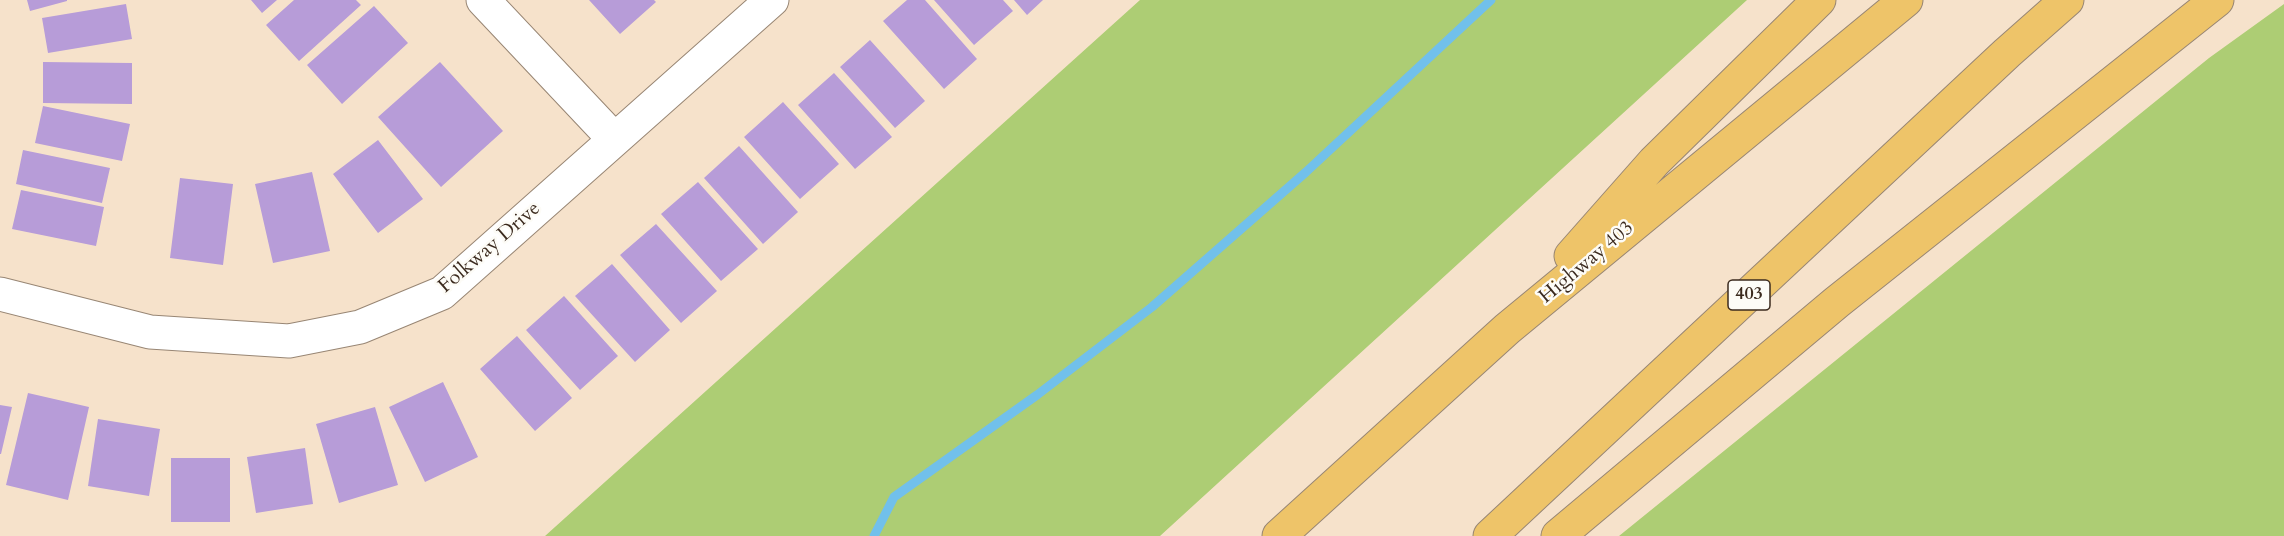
<!DOCTYPE html>
<style>
body{margin:0}
canvas{display:block;background:#f6e2cb}
</style>
<canvas width="2284" height="536"></canvas>
<script>
const g = document.querySelector('canvas').getContext('2d');
g.lineJoin = 'round';
function fillPath(path, color) { g.fillStyle = color; g.fill(path, 'evenodd'); }
const poly = rows => new Path2D(rows.map(r => 'M' + r).join(''));
function strokePath(path, color, width, dash) { g.strokeStyle = color; g.lineWidth = width; g.lineCap = dash ? 'butt' : 'round'; g.setLineDash(dash || []); g.stroke(path); }
function label(font, color, halo, rows, align = 'center') {
  g.font = font + ' Cardo,serif'; g.lineWidth = 5; g.setLineDash([]); g.textBaseline = 'middle'; g.strokeStyle = halo; g.fillStyle = color; for (const [text, x, y, turn = 0] of rows) {
    g.save(); g.translate(x, y); g.rotate((+turn || 0) * Math.PI / 180); g.textAlign = isNaN(turn) ? turn : align; if (halo) g.strokeText(text, 0, 0); g.fillText(text, 0, 0); g.restore();
  }
}
fillPath(poly([
 [1140,0,1747,0,1160,536,545,536],
 [2284,4,2284,536,1619,536,2209,58]
]), '#adcd74');
strokePath(poly([
 [874,536,894,497,1037,395,1152,307,1306,172,1491,0]
]), '#71c0eb', 9);
fillPath(poly([
 [27,0,67,0,67,1,30,11],
 [251,0,277,0,262,13],
 [294,0,356,0,361,5,299,61,266,25],
 [589,0,654,0,656,2,620,34],
 [907,0,925,0,977,59,944,89,883,21],
 [934,0,1003,0,1013,11,974,45],
 [1014,0,1043,0,1027,15],
 [126,4,132,39,48,53,42,18],
 [374,6,408,43,342,104,307,65],
 [870,40,925,101,895,128,840,67],
 [43,62,132,63,132,104,43,103],
 [440,62,503,131,441,187,378,117],
 [834,73,892,137,855,169,798,105],
 [783,102,839,164,800,199,744,137],
 [43,106,130,124,122,161,35,143],
 [378,140,423,199,378,233,333,174],
 [739,146,798,212,763,244,704,178],
 [23,150,110,168,102,203,16,184],
 [312,172,330,251,273,263,255,184],
 [180,178,233,184,223,265,170,258],
 [698,182,758,249,721,281,661,214],
 [21,190,104,207,96,246,12,229],
 [656,224,717,291,681,323,620,255],
 [612,264,670,330,635,362,575,296],
 [564,296,618,356,580,390,526,330],
 [517,336,572,398,535,431,480,369],
 [443,382,478,457,425,482,389,407],
 [28,393,89,407,68,500,6,485],
 [0,405,12,407,1,454,0,454],
 [375,407,398,485,339,503,316,424],
 [98,419,160,429,149,496,88,486],
 [305,448,313,504,256,513,247,457],
 [171,458,230,458,230,522,171,522]
]), '#b79cd8');
const minor = poly([
 [483,0,614,139],
 [0,294,150,332,289,341,360,327,442,293,772,0]
]);
const highway = poly([
 [1571,256,1654,162,1819,0],
 [1279,536,1507,329,1906,0],
 [1490,536,2007,53,2067,0],
 [1558,536,1837,302,2217,0]
]);
strokePath(minor, '#988674', 35);
strokePath(highway, '#988674', 35);
strokePath(minor, '#fff', 33);
strokePath(highway, '#eec469', 33);
for (const [x, y, w] of [
 [1749,295,42]
]) { const box = new Path2D(); box.roundRect(x - w / 2, y - 15, w, 30, 4.5); g.fillStyle = '#fdfcf7'; g.fill(box); strokePath(box, '#3b2a1e', 1.5); }
label('bold 18px', '#3b2a1e', null, [
 ["403",1749,295]
]);
label('20px', '#3b2a1e', '#fdfcf7', [
 ["Folkway Drive",490,248,-41],
 ["Highway 403",1587,263,-40]
]);
</script>
